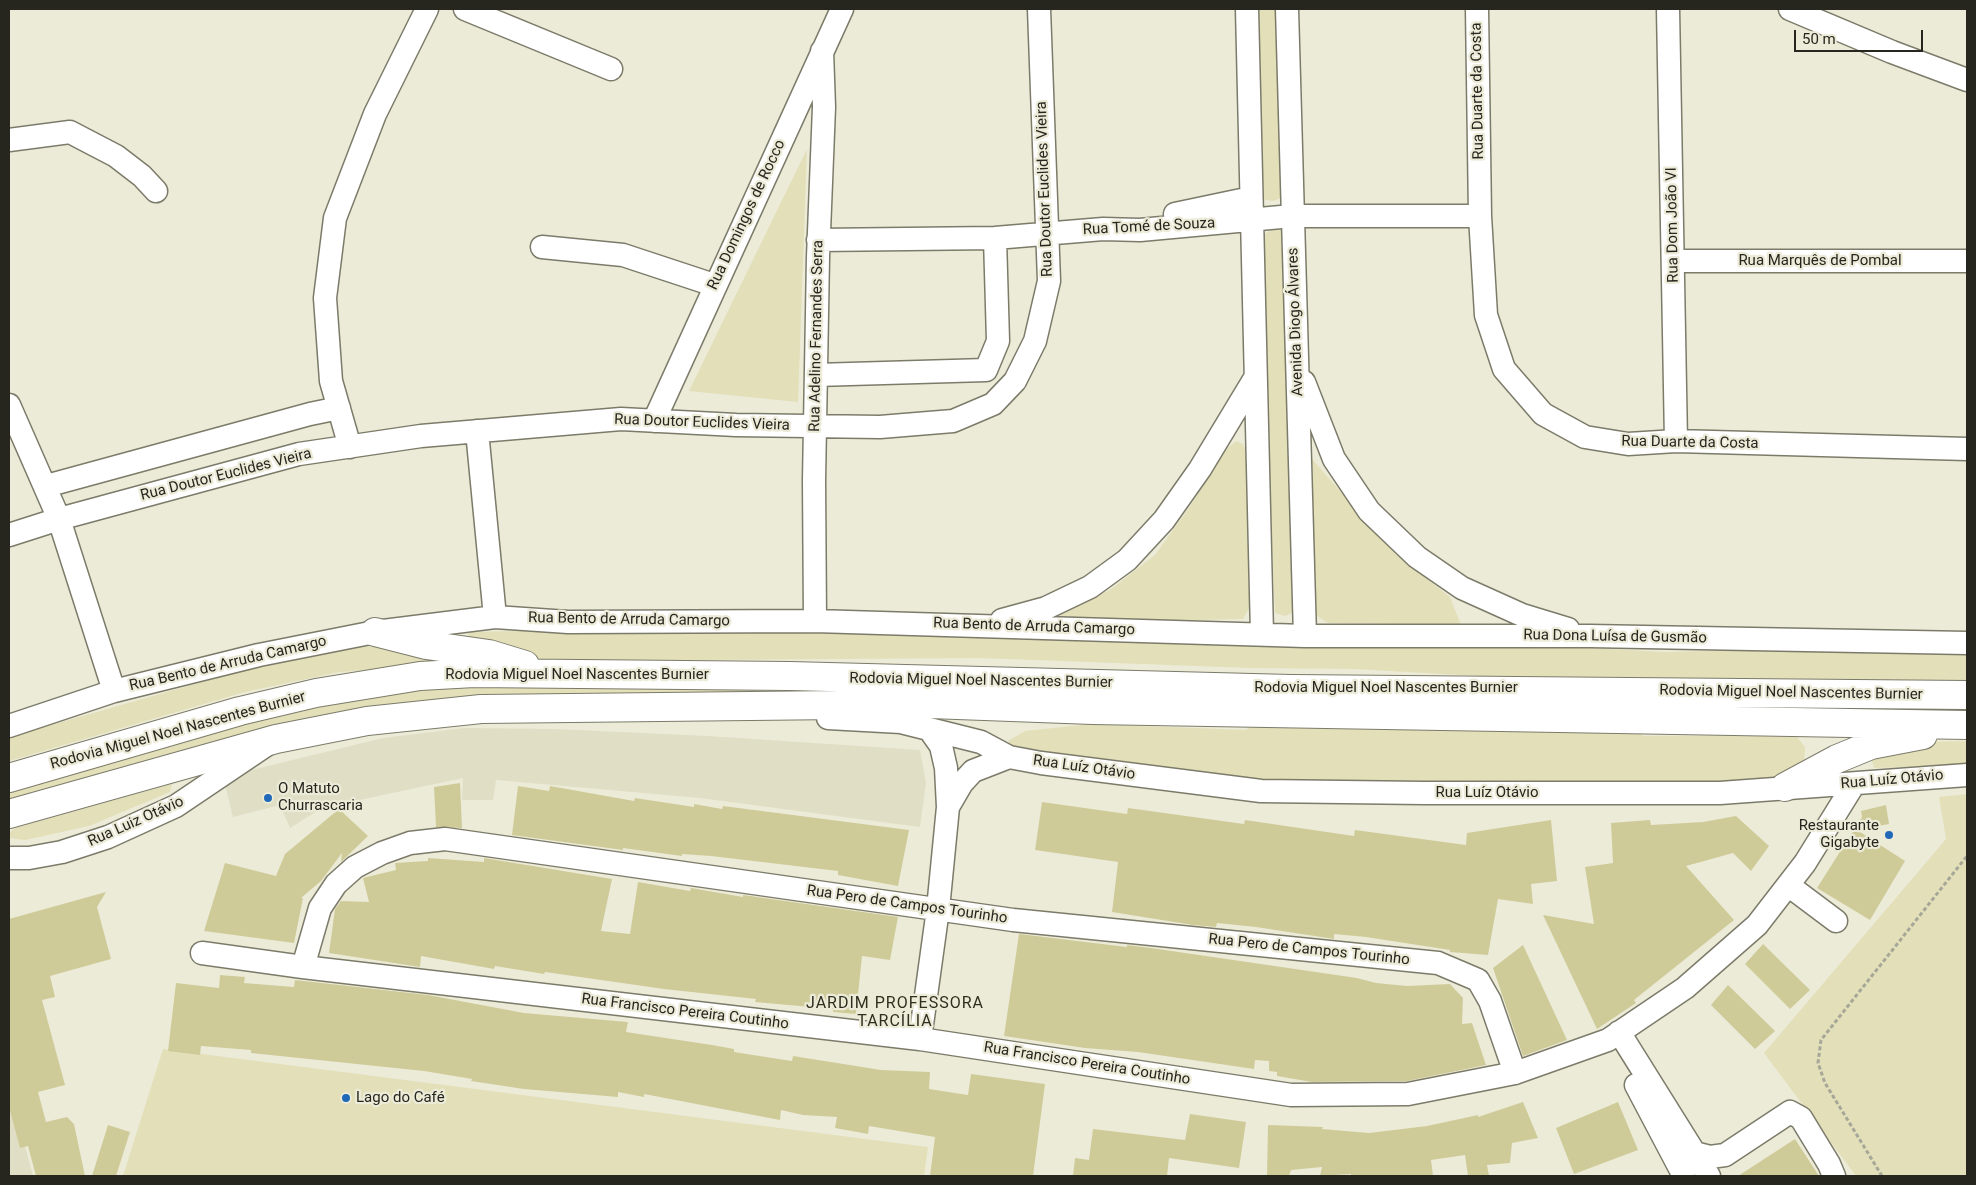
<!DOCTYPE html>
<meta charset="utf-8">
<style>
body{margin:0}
#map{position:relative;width:1976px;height:1185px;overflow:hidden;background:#ecebd8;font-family:Roboto,sans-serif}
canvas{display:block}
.frame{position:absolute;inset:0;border:10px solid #26261f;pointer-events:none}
.scale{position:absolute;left:1794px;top:30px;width:129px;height:22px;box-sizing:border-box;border:2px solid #26261f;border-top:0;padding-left:6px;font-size:15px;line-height:18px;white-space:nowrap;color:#26261f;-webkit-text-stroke:4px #ecebd8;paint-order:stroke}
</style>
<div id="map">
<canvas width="1976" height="1185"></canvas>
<div class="frame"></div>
<div class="scale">50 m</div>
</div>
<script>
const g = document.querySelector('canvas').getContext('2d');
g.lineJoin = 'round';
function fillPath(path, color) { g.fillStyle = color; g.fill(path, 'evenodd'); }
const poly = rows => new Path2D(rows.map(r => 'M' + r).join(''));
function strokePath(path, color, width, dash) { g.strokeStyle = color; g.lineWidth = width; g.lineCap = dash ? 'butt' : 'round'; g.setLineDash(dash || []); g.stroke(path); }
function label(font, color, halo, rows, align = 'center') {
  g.font = font + ' Roboto,sans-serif'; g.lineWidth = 4.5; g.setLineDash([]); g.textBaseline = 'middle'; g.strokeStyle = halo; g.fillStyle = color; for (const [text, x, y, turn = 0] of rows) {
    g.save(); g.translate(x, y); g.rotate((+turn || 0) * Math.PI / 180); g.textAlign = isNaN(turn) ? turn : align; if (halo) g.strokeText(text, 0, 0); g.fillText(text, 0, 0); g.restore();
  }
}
fillPath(poly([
 [464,728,555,729,708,736,920,750,926,783,920,827,700,798,496,780,493,800,462,800,463,778,322,808,290,828,280,805,233,817,223,777,383,738],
 [9,1107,20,1147,25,1146,33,1176,9,1176]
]), '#e0dec5');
fillPath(poly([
 [1257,9,1279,9,1286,196,1273,201,1262,199],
 [807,149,798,402,689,391],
 [1273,230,1286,230,1296,611,1285,616,1275,613,1259,236],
 [1236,441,1243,444,1249,456,1257,595,1243,619,1021,624,1070,608,1110,590,1155,555,1191,505,1222,453],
 [1306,452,1395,554,1450,597,1461,625,1328,623,1311,612],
 [576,630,1499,643,1664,652,1761,650,1967,654,1967,686,1515,678,1354,669,1251,668,980,658,546,661,506,653,471,640,467,632],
 [385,646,434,655,423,666,339,672,245,692,9,761,9,737,290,657,357,647],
 [492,683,1967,706,1967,718,591,697,428,700,337,714,9,802,9,790,269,716,352,697,414,689],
 [1259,723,1626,727,1644,736,1770,735,1797,737,1805,747,1804,765,1781,780,1700,785,1269,781,1017,751,1008,741,1025,731,1091,724,1245,730],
 [1967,741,1967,765,1874,768,1869,750,1919,742],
 [172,784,170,792,89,826,25,840,9,838,9,833,15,828],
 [1967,794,1967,1176,1856,1176,1764,1053,1946,839,1939,797],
 [163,1049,928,1147,924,1176,123,1176]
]), '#e2dfb9');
fillPath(poly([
 [460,783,462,828,436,827,434,787],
 [518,786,549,791,550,786,634,801,635,798,694,807,694,804,722,809,723,806,909,830,898,886,838,875,838,871,711,856,682,854,682,856,623,848,623,850,512,835],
 [1042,802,1127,814,1128,808,1244,824,1245,820,1354,836,1355,830,1466,845,1467,833,1551,820,1557,881,1531,884,1533,904,1498,899,1488,955,1450,952,1450,950,1366,937,1334,934,1334,939,1256,927,1217,923,1216,927,1193,925,1112,912,1118,862,1035,850],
 [1886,805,1889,824,1857,830,1905,861,1870,920,1817,888,1862,817,1861,811],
 [339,809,368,836,341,862,342,853,321,881,301,898,303,898,294,943,204,931,225,863,276,876,285,854],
 [1736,816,1769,846,1751,871,1733,853,1686,866,1734,920,1634,1000,1636,1003,1597,1029,1543,915,1594,924,1585,867,1613,863,1611,823,1650,820,1651,825,1703,822],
 [428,858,484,862,484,858,612,879,601,931,630,934,638,882,690,891,691,888,743,897,743,895,898,917,890,960,862,956,856,1014,833,1012,833,1009,755,1002,756,999,664,989,545,972,544,974,495,966,494,969,421,956,420,967,329,953,335,909,341,901,369,902,363,878,396,870,395,863,428,861],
 [106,892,97,907,111,959,50,976,55,997,42,1000,65,1085,38,1092,46,1122,67,1117,74,1124,85,1176,36,1176,28,1146,20,1148,9,1107,9,919],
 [1019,934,1127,947,1127,945,1151,948,1357,978,1376,983,1407,986,1450,984,1463,998,1462,1024,1472,1023,1486,1065,1407,1081,1312,1082,1277,1076,1277,1072,1269,1071,1269,1061,1255,1060,1254,1069,1138,1052,1085,1048,1004,1036],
 [1763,944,1810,990,1790,1009,1745,964],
 [1523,945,1567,1040,1523,1056,1493,968],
 [220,975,245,977,244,983,294,987,295,980,428,995,524,1013,628,1022,626,1032,712,1045,734,1049,734,1052,766,1057,792,1061,793,1056,881,1070,930,1072,929,1089,968,1095,971,1074,1045,1084,1033,1176,930,1176,935,1137,869,1126,868,1134,835,1128,837,1117,803,1115,781,1110,780,1120,644,1094,644,1097,618,1092,618,1097,524,1089,471,1081,472,1079,424,1071,251,1053,251,1050,201,1046,200,1055,168,1051,176,983,219,988],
 [1728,985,1775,1031,1755,1049,1711,1005],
 [1523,1102,1538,1138,1512,1143,1510,1163,1487,1165,1489,1176,1468,1176,1465,1155,1431,1160,1433,1176,1351,1176,1351,1174,1320,1176,1322,1167,1291,1170,1289,1176,1267,1176,1268,1125,1323,1127,1322,1129,1369,1133,1427,1126,1478,1115,1478,1117],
 [1618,1102,1638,1150,1574,1174,1556,1128],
 [1190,1114,1246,1122,1239,1168,1169,1158,1167,1176,1073,1176,1075,1158,1089,1160,1093,1129,1185,1140],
 [108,1125,130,1132,116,1176,92,1176],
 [1795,1139,1819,1176,1738,1176]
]), '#cfcb99');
const minor = poly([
 [465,9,611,69],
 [1247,9,1262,634],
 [1287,9,1305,636],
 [1477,9,1480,216,1486,315,1504,369,1543,414,1585,437,1628,444,1676,441,1967,449],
 [1668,9,1676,441],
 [1790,9,1892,52,1967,80],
 [9,140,70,132,116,156,142,176,156,191],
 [1175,214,1251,198],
 [818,240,995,238,1103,229,1140,230,1292,216,1480,216],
 [542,247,623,255,714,285],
 [1674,261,1967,261],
 [816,375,986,370,998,341,995,238],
 [1304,382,1334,459,1369,511,1417,557,1462,588,1522,615,1568,629],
 [9,405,59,519,114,691],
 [654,421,842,9],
 [477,431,495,617],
 [350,447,331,381,325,298,335,218,375,114,427,9],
 [46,486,310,414,339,408],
 [9,535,59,519,299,454,421,436,621,419,736,425,880,427,953,421,993,404,1015,381,1035,341,1049,281,1039,9],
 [1002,620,1046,608,1090,587,1127,560,1164,520,1200,469,1255,378],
 [815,621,814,481,818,257,824,107,822,51],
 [828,718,901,722,981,742,1009,757,1041,763,1261,791,1424,793,1720,793,1967,775],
 [9,726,114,691,259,655,375,632,495,617,568,622,815,621,1305,636,1590,636,1967,643],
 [948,807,962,783,973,771,1009,757],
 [9,858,29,858,62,852,108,837,176,806,265,746],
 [1788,885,1836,921],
 [202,953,303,967,920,1039,1291,1095,1408,1094,1515,1073,1608,1040,1685,988,1757,925,1805,863,1854,784],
 [303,967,320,908,336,884,355,867,382,853,410,843,445,839,1013,920,1438,963,1478,980,1490,1001,1515,1073],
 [1619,1032,1709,1176],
 [920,1039,938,909,948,807,946,768,941,746,929,729],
 [1636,1085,1684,1176],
 [1694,1153,1710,1157,1725,1155,1790,1112,1801,1118,1829,1164,1834,1176]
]);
const highway = poly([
 [375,632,426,645,489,654,525,665],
 [9,778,240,711,316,693,420,676,474,673,790,676,1291,689,1967,695],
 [1785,787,1837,759,1871,745,1923,735],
 [9,814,276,739,367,721,481,709,930,704,1093,710,1967,725]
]);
strokePath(minor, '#7c7b6a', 25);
strokePath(highway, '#7c7b6a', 30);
strokePath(poly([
 [1882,1176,1825,1083,1818,1063,1821,1040,1967,856]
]), '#a7a798', 3, [4, 2.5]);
strokePath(minor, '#fff', 22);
strokePath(highway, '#fff', 28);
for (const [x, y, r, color] of [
 [268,798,5,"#2069b8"],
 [1889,835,5,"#2069b8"],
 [346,1098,5,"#2069b8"]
]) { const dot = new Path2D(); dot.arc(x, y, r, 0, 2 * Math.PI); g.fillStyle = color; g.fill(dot); strokePath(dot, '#ecebd8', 2); }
label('15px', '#26261f', '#ecebd8', [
 ["Rua Duarte da Costa",1478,91,-91],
 ["Rua Doutor Euclides Vieira",1045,189,-92],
 ["Rua Domingos de Rocco",747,215,-65],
 ["Rua Dom João VI",1673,225,-91],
 ["Rua Tomé de Souza",1149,227,-3],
 ["Rua Marquês de Pombal",1820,261],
 ["Avenida Diogo Álvares",1296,322,-92],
 ["Rua Adelino Fernandes Serra",817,336,-89],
 ["Rua Doutor Euclides Vieira",702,423,2],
 ["Rua Duarte da Costa",1690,443,1],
 ["Rua Doutor Euclides Vieira",226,475,-14],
 ["Rua Bento de Arruda Camargo",629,620,1],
 ["Rua Bento de Arruda Camargo",1034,627,2],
 ["Rua Dona Luísa de Gusmão",1615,637,1],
 ["Rua Bento de Arruda Camargo",228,664,-13],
 ["Rodovia Miguel Noel Nascentes Burnier",577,675],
 ["Rodovia Miguel Noel Nascentes Burnier",981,681,1],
 ["Rodovia Miguel Noel Nascentes Burnier",1386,688],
 ["Rodovia Miguel Noel Nascentes Burnier",1791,693,1],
 ["Rodovia Miguel Noel Nascentes Burnier",178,731,-15],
 ["Rua Luíz Otávio",1084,768,8],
 ["Rua Luíz Otávio",1892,780,-5],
 ["Rua Luíz Otávio",1487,793],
 ["Rua Luiz Otávio",136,822,-24],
 ["Rua Pero de Campos Tourinho",907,905,8],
 ["Rua Pero de Campos Tourinho",1309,950,6],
 ["Rua Francisco Pereira Coutinho",685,1012,7],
 ["Rua Francisco Pereira Coutinho",1087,1064,9]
]);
label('15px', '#26261f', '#ecebd8', [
 ["O Matuto",278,789],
 ["Churrascaria",278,806],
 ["Restaurante",1879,826,"right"],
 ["Gigabyte",1879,843,"right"],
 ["Lago do Café",356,1098]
], 'left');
g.letterSpacing = '1px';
label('16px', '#2f2e1f', '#ecebd8', [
 ["JARDIM PROFESSORA",895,1004],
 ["TARCÍLIA",895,1022]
]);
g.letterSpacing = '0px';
</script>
